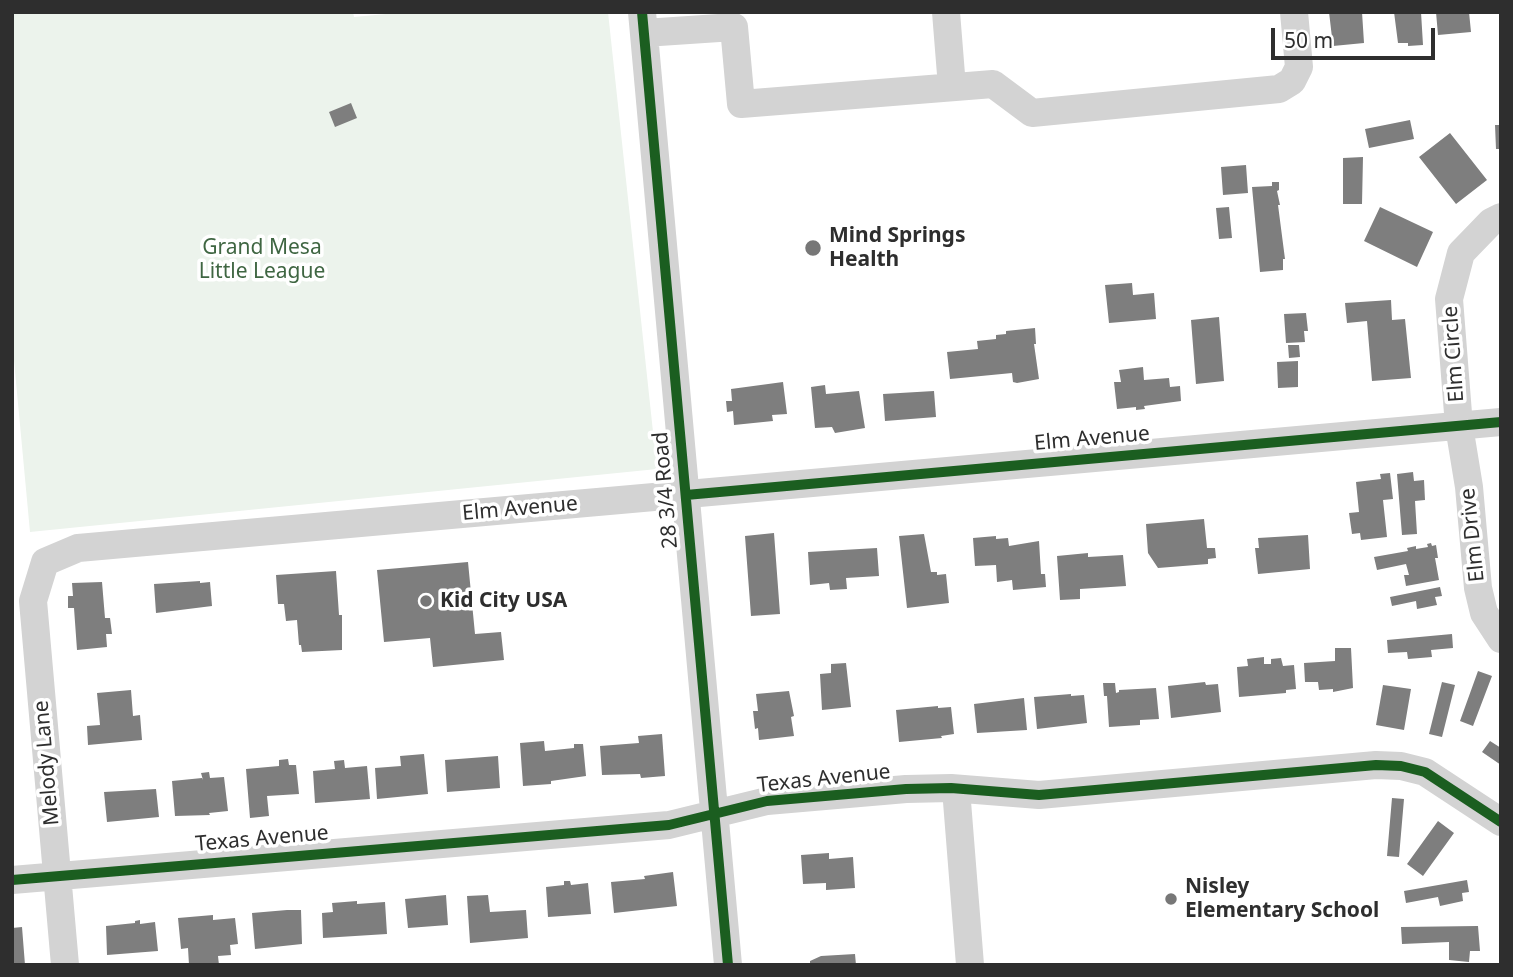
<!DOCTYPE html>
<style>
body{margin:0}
#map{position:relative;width:1513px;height:977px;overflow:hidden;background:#fff;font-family:"Noto Sans",sans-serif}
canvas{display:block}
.frame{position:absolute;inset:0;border:14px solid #2e2e2e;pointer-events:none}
.scale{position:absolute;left:1271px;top:28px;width:164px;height:32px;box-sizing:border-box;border:4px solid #2e2e2e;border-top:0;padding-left:9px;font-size:21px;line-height:24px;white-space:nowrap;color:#2e2e2e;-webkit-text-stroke:5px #fff;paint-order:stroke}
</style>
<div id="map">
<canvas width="1513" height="977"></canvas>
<div class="frame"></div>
<div class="scale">50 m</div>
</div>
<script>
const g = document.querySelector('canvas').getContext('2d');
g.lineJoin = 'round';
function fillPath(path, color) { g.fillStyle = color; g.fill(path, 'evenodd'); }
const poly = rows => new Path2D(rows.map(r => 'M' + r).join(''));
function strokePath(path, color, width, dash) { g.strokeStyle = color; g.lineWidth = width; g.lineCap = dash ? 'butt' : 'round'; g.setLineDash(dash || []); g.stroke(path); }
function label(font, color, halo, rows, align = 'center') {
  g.font = font + ' "Noto Sans",sans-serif'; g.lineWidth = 7; g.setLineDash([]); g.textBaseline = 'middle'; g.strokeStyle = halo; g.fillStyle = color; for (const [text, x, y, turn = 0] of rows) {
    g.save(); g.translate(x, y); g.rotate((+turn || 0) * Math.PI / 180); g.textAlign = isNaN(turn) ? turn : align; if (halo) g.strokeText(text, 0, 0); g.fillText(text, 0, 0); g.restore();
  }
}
fillPath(poly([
 [12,12,353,12,354,17,407,12,608,12,657,469,30,532,12,339]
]), '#ecf3ec');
fillPath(poly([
 [1329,12,1362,12,1364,43,1333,46],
 [1394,12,1421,12,1423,45,1408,46,1408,43,1398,43],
 [1436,12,1469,12,1471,32,1438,35],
 [351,103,357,118,335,127,329,112],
 [1410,120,1414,139,1369,148,1365,129],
 [1495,125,1501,125,1501,149,1496,149],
 [1450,133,1487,180,1456,204,1419,157],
 [1363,157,1362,204,1343,204,1343,158],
 [1246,165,1248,193,1223,195,1221,167],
 [1272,182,1279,182,1279,190,1277,191,1280,205,1278,205,1285,259,1283,259,1283,270,1260,272,1252,187,1272,186],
 [1229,207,1232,238,1219,239,1216,208],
 [1380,207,1433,232,1417,267,1364,241],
 [1132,283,1133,295,1154,293,1156,319,1109,323,1105,285],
 [1391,300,1392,320,1405,319,1411,378,1372,381,1367,321,1347,323,1345,303],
 [1306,313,1308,331,1304,331,1305,342,1286,343,1284,314],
 [1219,317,1224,381,1196,384,1191,320],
 [1035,328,1036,344,1034,344,1039,379,1017,383,1013,382,1012,373,950,379,947,352,978,349,977,341,996,339,996,335,1006,334,1006,331],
 [1288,345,1299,345,1300,357,1289,358],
 [1298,361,1298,387,1278,388,1277,362],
 [1143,367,1144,380,1169,378,1170,387,1180,386,1181,401,1144,406,1145,409,1136,410,1136,407,1117,409,1114,382,1121,382,1119,370],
 [783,382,787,414,772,415,773,421,734,425,733,411,727,412,726,401,732,401,731,389],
 [825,385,826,394,859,391,865,428,835,433,832,427,815,428,811,387],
 [934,391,936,417,885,421,883,394],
 [1413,472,1414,481,1424,480,1425,500,1415,501,1417,534,1402,535,1397,474],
 [1390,473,1393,499,1383,500,1387,537,1361,540,1360,533,1352,534,1349,513,1359,512,1356,482,1381,479,1380,474],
 [1204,519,1207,548,1215,548,1216,558,1208,559,1208,564,1158,568,1148,553,1146,524],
 [774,533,780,614,751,616,745,536],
 [924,534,931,572,937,572,937,575,946,574,949,603,907,608,899,536],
 [1308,535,1310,569,1258,574,1255,548,1259,548,1258,538],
 [996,536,996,539,1008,538,1009,546,1039,541,1041,574,1045,574,1046,587,1013,590,1012,580,997,582,996,565,975,566,973,538],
 [1431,543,1432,546,1436,545,1438,558,1435,558,1439,580,1406,586,1404,575,1409,575,1406,564,1377,570,1374,557,1408,551,1407,548,1416,546,1416,549,1428,547,1427,544],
 [877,548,879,576,846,578,847,589,830,590,829,583,810,585,808,552],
 [1088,553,1088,557,1123,555,1126,586,1080,589,1080,599,1060,600,1057,556],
 [468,562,475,634,501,632,504,660,433,667,430,638,384,642,377,570],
 [336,571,339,615,342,615,342,650,302,652,301,645,299,645,297,620,286,621,284,604,278,604,276,575],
 [200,581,200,583,210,582,212,606,156,613,154,584],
 [102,582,105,618,110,618,112,634,106,634,107,647,77,650,74,608,68,608,68,596,73,596,72,583],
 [1440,587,1442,596,1435,597,1437,605,1417,609,1416,601,1392,606,1390,597],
 [1452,634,1453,648,1431,650,1432,657,1408,659,1407,652,1388,653,1387,640],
 [1335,648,1351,648,1353,688,1333,692,1333,689,1319,690,1318,682,1305,682,1304,663,1335,661],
 [1264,657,1264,664,1271,664,1271,659,1281,658,1283,666,1294,665,1296,689,1286,690,1286,693,1239,697,1237,667,1248,666,1247,659],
 [846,663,851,707,822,710,820,674,831,673,831,664],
 [1478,671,1492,676,1473,726,1460,721],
 [1205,682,1206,685,1218,684,1221,712,1171,718,1168,686],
 [1442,682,1455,685,1442,737,1429,734],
 [1103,683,1115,683,1116,693,1119,692,1119,690,1156,688,1159,719,1140,720,1140,725,1109,727,1107,696,1104,696],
 [1383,685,1411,689,1404,730,1376,725],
 [131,690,133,716,140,715,142,740,88,745,87,726,100,725,97,693],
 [789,691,794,716,791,717,794,736,759,740,758,728,755,729,753,711,758,711,756,694],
 [1071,694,1071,696,1084,695,1087,723,1037,729,1034,697],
 [1024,698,1027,730,977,733,974,704],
 [938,706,938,708,951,707,954,734,941,736,942,738,899,742,896,710],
 [662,734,665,776,641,778,640,774,602,775,600,746,639,743,638,736],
 [544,741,545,751,574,748,574,744,583,744,586,776,551,781,551,784,523,786,520,743],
 [1490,741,1501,748,1501,765,1482,752],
 [424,754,428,794,377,799,375,768,401,766,400,756],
 [498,756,500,788,447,792,445,760],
 [288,759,289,765,296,765,299,794,267,796,269,816,250,818,246,769,279,766,279,760],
 [344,760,345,768,367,766,370,799,315,803,313,771,335,769,334,761],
 [209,772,210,778,224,777,228,811,209,813,210,815,175,816,172,781,202,778,203,780,201,773],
 [156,789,159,817,107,822,104,792],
 [1392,798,1404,799,1399,857,1387,856],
 [1438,821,1454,833,1423,876,1407,864],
 [829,853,829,859,853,857,855,888,826,890,826,883,803,884,801,855],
 [673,872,677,906,614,913,611,882,645,879,644,876],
 [1467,880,1469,892,1462,893,1463,901,1440,906,1438,897,1406,903,1404,891],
 [564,881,570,881,571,885,588,883,591,914,548,917,546,887,564,885],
 [446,895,448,925,408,928,405,899],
 [488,895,490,912,526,910,528,938,470,943,467,896],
 [357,901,357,904,385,902,387,934,323,938,322,913,333,912,332,903],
 [287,910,301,910,302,944,255,949,252,913],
 [213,915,213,920,235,918,238,944,230,945,231,955,218,956,219,965,189,965,188,948,181,949,178,918],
 [140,920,140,924,155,922,158,951,107,955,106,926,135,923,135,921],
 [1478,926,1480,951,1470,951,1469,962,1449,960,1449,942,1402,944,1401,927],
 [22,927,25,965,12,965,12,928],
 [855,954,856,965,810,965,810,961,821,956]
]), '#7e7e7e');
strokePath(poly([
 [642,12,728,965],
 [946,12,952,87],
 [644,33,734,27,741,104,993,84,1032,113,1279,89,1292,81,1299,67,1294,12],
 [1501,217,1491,222,1461,253,1449,299,1459,426,1469,487,1478,588,1484,613,1501,639],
 [956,789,970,965],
 [12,880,669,825,767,801,906,789,951,788,1039,795,1376,765,1401,766,1425,772,1501,822],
 [65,965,33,601,45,562,78,548,1501,422]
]), '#d3d3d3', 28);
strokePath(poly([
 [642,12,728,965],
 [686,495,1501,422],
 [12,880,669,825,767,801,906,789,951,788,1039,795,1376,765,1401,766,1425,772,1501,822]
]), '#1b5e20', 10);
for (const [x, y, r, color] of [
 [813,248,9,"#777"],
 [426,601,7,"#777"],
 [1171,899,7,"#777"]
]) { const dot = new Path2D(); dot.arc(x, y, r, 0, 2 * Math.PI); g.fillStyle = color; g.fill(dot); strokePath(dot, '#fff', 2.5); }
label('bold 21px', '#2e2e2e', '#fff', [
 ["Mind Springs",829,236],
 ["Health",829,260],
 ["Kid City USA",440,601],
 ["Nisley",1185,887],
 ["Elementary School",1185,911]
], 'left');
label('21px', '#3f6642', '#fff', [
 ["Grand Mesa",262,248],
 ["Little League",262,272]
]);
label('21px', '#2e2e2e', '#fff', [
 ["Elm Circle",1454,354,-94],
 ["Elm Avenue",1092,439,-5],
 ["28 3/4 Road",666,490,-95],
 ["Elm Avenue",520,509,-5],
 ["Elm Drive",1473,535,-96],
 ["Melody Lane",47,763,-95],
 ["Texas Avenue",824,779,-6],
 ["Texas Avenue",262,839,-5]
]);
</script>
